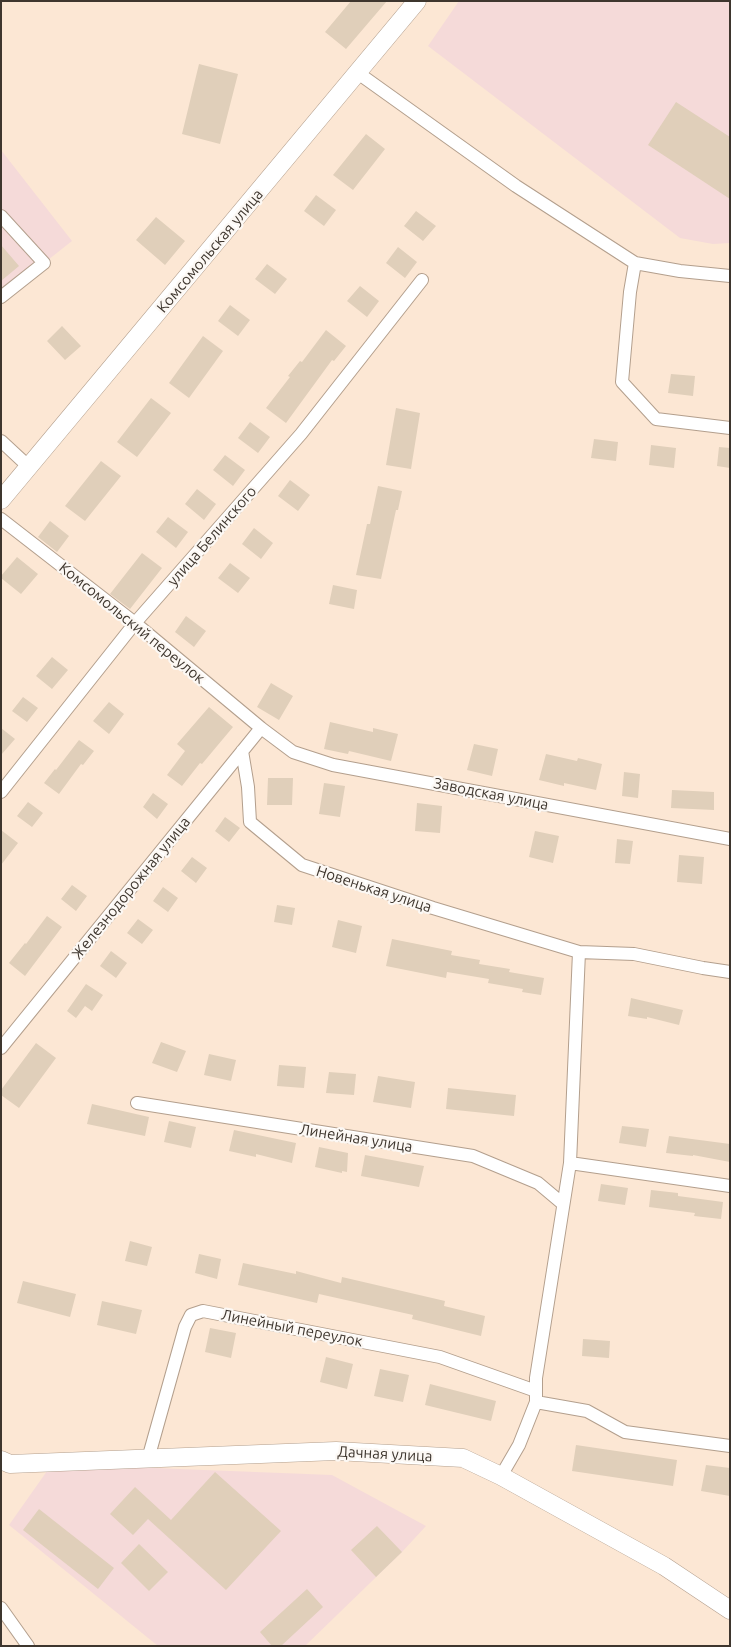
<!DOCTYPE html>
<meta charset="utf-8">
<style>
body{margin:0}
#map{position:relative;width:731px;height:1647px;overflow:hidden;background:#fce7d4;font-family:Ubuntu,sans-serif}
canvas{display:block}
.frame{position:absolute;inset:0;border:2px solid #3e362e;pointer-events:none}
</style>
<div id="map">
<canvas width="731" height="1647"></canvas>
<div class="frame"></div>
</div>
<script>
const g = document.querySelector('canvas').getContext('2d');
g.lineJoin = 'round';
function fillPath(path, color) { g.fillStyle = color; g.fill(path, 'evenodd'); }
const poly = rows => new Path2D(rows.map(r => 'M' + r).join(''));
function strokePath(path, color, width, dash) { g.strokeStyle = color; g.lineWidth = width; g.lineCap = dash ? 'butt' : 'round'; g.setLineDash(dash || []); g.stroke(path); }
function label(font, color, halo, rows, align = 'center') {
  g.font = font + ' Ubuntu,sans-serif'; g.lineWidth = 4.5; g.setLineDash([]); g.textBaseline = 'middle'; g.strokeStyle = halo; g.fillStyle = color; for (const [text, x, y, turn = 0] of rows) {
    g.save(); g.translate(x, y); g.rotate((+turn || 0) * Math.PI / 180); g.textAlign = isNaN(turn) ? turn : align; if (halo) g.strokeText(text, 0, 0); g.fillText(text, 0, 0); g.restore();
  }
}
fillPath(poly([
 [459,1,730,1,730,243,713,244,680,238,428,46],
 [1,150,72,241,1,297],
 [52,1464,332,1475,426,1526,402,1552,305,1646,158,1646,9,1525]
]), '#f5dad9');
fillPath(poly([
 [351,1,387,1,346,49,325,32],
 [199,64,238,74,220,144,182,134],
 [676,102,730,137,730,199,648,145],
 [366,134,385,149,353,190,333,175],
 [316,195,336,210,324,226,304,211],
 [416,211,436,226,423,241,404,226],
 [156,217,185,241,165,265,136,240],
 [1,245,19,266,1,281],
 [398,247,417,262,405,278,386,263],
 [267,264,287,279,275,294,255,279],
 [360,286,379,301,367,317,347,301],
 [230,305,250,320,238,336,218,321],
 [62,326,81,346,65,360,47,341],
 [326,330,346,346,334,361,332,360,286,423,266,408,290,377,288,376,300,361,302,362],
 [203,336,223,351,189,398,169,383],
 [671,374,695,376,693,396,668,393],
 [151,398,171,413,137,457,117,442],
 [396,408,420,413,411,469,386,465],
 [250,422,270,437,258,453,238,438],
 [594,439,618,442,616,461,591,458],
 [651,445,676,448,674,468,649,465],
 [719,447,730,448,730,468,717,466],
 [225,455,245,470,233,486,213,470],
 [101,461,121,476,85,521,65,506],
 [290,480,310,495,298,511,278,496],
 [378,486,402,491,398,510,396,510,381,579,356,575,367,524,370,524],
 [197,489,216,504,204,520,185,504],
 [168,517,188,532,176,548,156,532],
 [50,521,69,536,57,552,38,537],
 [254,528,273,543,261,559,242,544],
 [142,553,162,568,130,609,110,594],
 [17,557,38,574,21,594,1,578,1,576],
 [230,563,250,578,238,593,218,578],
 [333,585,357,590,354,609,329,604],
 [186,616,206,631,194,647,175,632],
 [52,657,68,670,52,689,36,676],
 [271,683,293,696,279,720,257,707],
 [23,697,38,708,27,722,12,711],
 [109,702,124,714,109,734,93,721],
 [209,707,233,727,202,764,200,763,182,786,167,775,185,751,177,744],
 [330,722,373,732,373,728,398,734,391,761,349,751,348,754,324,749],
 [1,728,15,739,1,755],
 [79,740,94,751,83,765,81,764,59,794,44,783,55,769,56,770],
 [474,744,498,749,492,776,467,770],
 [546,754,577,761,578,758,602,764,596,790,564,783,564,786,539,780],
 [624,772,640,774,638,798,622,796],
 [268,778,293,778,292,805,267,805],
 [324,783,345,786,340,817,319,814],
 [672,790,714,792,714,810,671,808],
 [153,793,168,804,157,819,143,807],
 [28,802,43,813,32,827,17,816],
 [417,803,442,806,440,833,415,831],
 [225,817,240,828,229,842,215,831],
 [1,830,18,843,1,865],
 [535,831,559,836,553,863,529,857],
 [617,839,633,841,630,864,615,863],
 [679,855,704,857,702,884,677,882],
 [192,857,207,868,196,883,181,871],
 [72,885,87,896,76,911,61,899],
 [163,887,178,898,168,912,153,901],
 [277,905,295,908,292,925,274,922],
 [47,916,62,927,25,976,9,963,25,943,26,944],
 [138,919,153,930,142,944,127,933],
 [338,920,362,926,356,953,332,947],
 [392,939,452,951,451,955,480,960,479,964,510,969,509,972,544,978,541,995,522,992,523,989,488,983,489,979,447,972,446,978,386,966],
 [111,951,127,963,116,978,100,966],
 [86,984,103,995,92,1011,85,1006,76,1018,67,1011],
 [631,998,683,1010,679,1025,647,1017,647,1019,628,1016],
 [161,1042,186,1051,177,1072,152,1063],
 [36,1043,56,1058,19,1108,1,1095,1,1090],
 [209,1054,236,1060,231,1081,204,1075],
 [279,1065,306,1067,304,1088,277,1086],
 [329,1072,356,1074,354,1095,326,1093],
 [378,1076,415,1082,411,1108,373,1102],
 [448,1088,516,1095,514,1116,446,1109],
 [92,1104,149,1117,145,1136,87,1124],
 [169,1121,196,1127,191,1148,164,1142],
 [622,1126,649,1129,646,1147,619,1143],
 [234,1130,296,1143,292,1163,256,1154,256,1157,229,1151],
 [669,1136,730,1144,730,1162,693,1155,693,1156,666,1153],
 [319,1147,348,1153,347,1172,342,1171,342,1173,315,1167],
 [365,1155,424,1166,419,1187,361,1176],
 [601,1184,628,1188,625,1205,598,1201],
 [651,1190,678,1193,678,1196,723,1202,721,1219,694,1216,695,1213,649,1207],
 [130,1241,152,1247,147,1266,125,1261],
 [199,1254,221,1259,217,1279,195,1273],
 [243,1263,296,1274,296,1271,341,1283,342,1277,445,1301,444,1306,485,1316,481,1336,412,1319,413,1315,319,1294,317,1303,238,1285],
 [23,1281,76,1294,70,1317,17,1303],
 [102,1301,142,1310,136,1334,97,1325],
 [210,1328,236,1333,231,1358,205,1352],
 [583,1339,610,1341,609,1358,582,1356],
 [326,1357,353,1364,347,1389,320,1382],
 [380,1369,409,1375,403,1402,374,1396],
 [430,1384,496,1401,491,1421,425,1405],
 [576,1445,677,1460,673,1486,572,1471],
 [706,1465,730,1468,730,1496,701,1491],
 [215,1472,281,1531,226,1590,148,1519,133,1535,110,1514,135,1487,171,1520],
 [39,1509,114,1568,98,1589,23,1530],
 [377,1526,402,1552,376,1577,351,1550],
 [139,1544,168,1572,149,1591,121,1563],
 [307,1589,323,1607,281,1646,272,1646,260,1632]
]), '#e0cfba');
const street = poly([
 [358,73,516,186,635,263,680,271,730,276],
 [1,216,44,263,1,297],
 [635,263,630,292,622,382,656,419,730,428],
 [1,441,29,467],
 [1,519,135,623,261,728,293,752,333,765,730,839],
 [242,751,248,787,250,822,302,865,433,908,579,952,634,954,703,968,730,972],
 [1,792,135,623,301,434,422,280],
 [1,1048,261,728],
 [137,1103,473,1156,538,1183,563,1204],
 [570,1163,730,1186],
 [536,1402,587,1411,625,1432,730,1446],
 [148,1459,185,1327,191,1315,203,1311,440,1357,536,1391],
 [501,1476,519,1445,536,1402,536,1378,570,1163,579,952],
 [1,1608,28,1646]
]);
const secondary = poly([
 [1,500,417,1],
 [1,1460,10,1464,336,1451,463,1458,501,1476,664,1566,730,1610]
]);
strokePath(street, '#b39f8d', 14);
strokePath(secondary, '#b39f8d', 19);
strokePath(street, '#fff', 12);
strokePath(secondary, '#fff', 18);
label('15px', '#3e362e', '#fcf8f4', [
 ["Комсомольская улица",210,251,-50],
 ["улица Белинского",212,536,-49],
 ["Комсомольский переулок",132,623,39],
 ["Заводская улица",491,794,11],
 ["Железнодорожная улица",131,888,-51],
 ["Новенькая улица",374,889,18],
 ["Линейная улица",356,1138,9],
 ["Линейный переулок",292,1328,11],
 ["Дачная улица",385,1454,3]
]);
</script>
